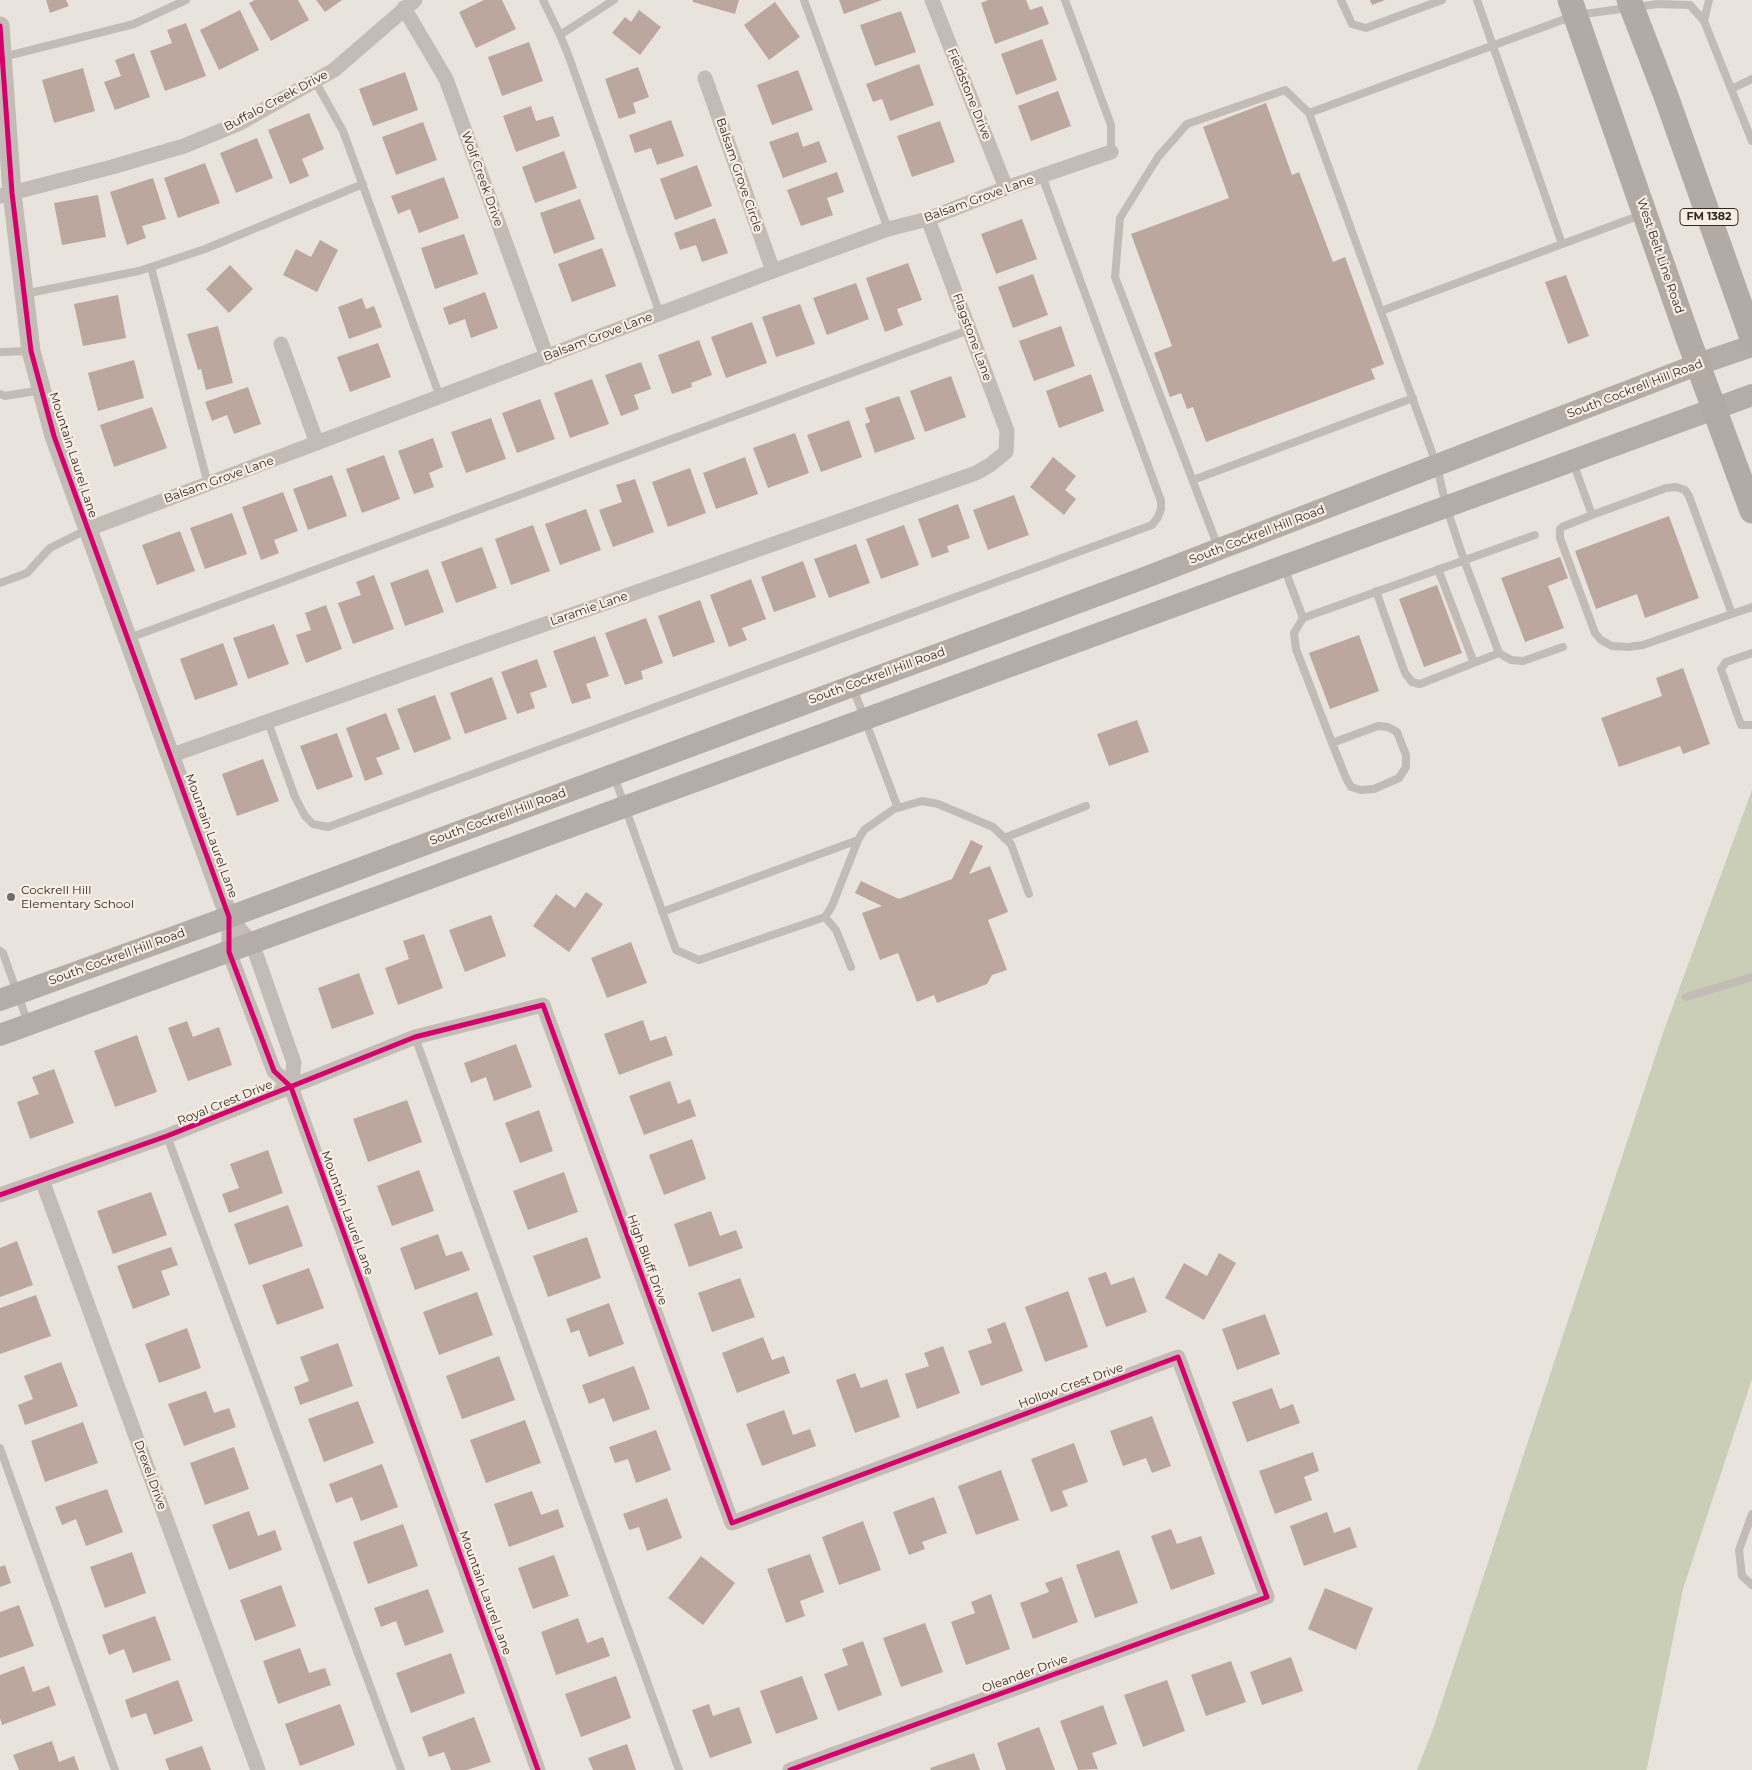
<!DOCTYPE html>
<style>
body{margin:0}
canvas{display:block;background:#e9e3dd}
</style>
<canvas width="1752" height="1770"></canvas>
<script>
const g = document.querySelector('canvas').getContext('2d');
g.lineJoin = 'round';
function fillPath(path, color) { g.fillStyle = color; g.fill(path, 'evenodd'); }
const poly = rows => new Path2D(rows.map(r => 'M' + r).join(''));
function strokePath(path, color, width, dash) { g.strokeStyle = color; g.lineWidth = width; g.lineCap = dash ? 'butt' : 'round'; g.setLineDash(dash || []); g.stroke(path); }
function label(font, color, halo, rows, align = 'center') {
  g.font = font + ' Montserrat,sans-serif'; g.lineWidth = 4.5; g.setLineDash([]); g.textBaseline = 'middle'; g.strokeStyle = halo; g.fillStyle = color; for (const [text, x, y, turn = 0] of rows) {
    g.save(); g.translate(x, y); g.rotate((+turn || 0) * Math.PI / 180); g.textAlign = isNaN(turn) ? turn : align; if (halo) g.strokeText(text, 0, 0); g.fillText(text, 0, 0); g.restore();
  }
}
fillPath(poly([
 [1752,790,1752,1379,1683,1589,1647,1768,1646,1770,1417,1770,1433,1729,1663,1033]
]), '#caceb7');
fillPath(poly([
 [46,0,66,0,69,6,50,13],
 [255,0,298,0,309,20,271,41,249,3],
 [316,0,342,0,325,12],
 [484,0,502,0,516,29,476,48,459,12],
 [693,0,739,0,735,14,693,2],
 [839,0,882,0,844,14],
 [988,0,1026,0,1030,10,1042,6,1049,24,995,44,981,3],
 [1370,0,1385,0,1372,5],
 [775,2,800,37,769,60,744,25],
 [240,10,259,50,219,70,200,30],
 [639,10,661,27,640,55,612,33,625,17,631,22],
 [901,11,916,52,875,66,860,25],
 [186,23,206,76,165,91,150,51,172,43,167,30],
 [1042,39,1057,80,1016,95,1001,54],
 [529,42,543,81,502,96,488,57],
 [134,53,150,97,115,110,104,82,121,76,115,60],
 [919,64,934,105,890,121,882,99,873,102,866,84],
 [638,67,649,97,633,103,636,113,619,119,605,79],
 [83,68,95,111,54,123,42,80],
 [798,70,813,110,772,125,757,85],
 [405,72,418,110,373,126,359,89],
 [1058,91,1071,126,1031,141,1018,106],
 [1266,103,1292,175,1299,172,1333,262,1345,257,1384,364,1371,369,1375,379,1206,442,1193,407,1187,409,1181,393,1170,397,1154,353,1172,346,1131,234,1229,198,1203,127],
 [531,106,536,121,553,116,560,136,516,152,503,116],
 [309,113,324,149,302,159,309,176,290,184,268,130],
 [671,120,684,156,657,165,651,148,635,153,629,135],
 [940,121,955,162,912,177,897,136],
 [423,122,437,160,396,175,382,137],
 [798,132,803,147,819,141,827,162,783,178,769,142],
 [257,138,273,178,236,193,220,153],
 [564,151,577,188,535,203,522,167],
 [205,163,220,203,178,218,164,178],
 [697,165,712,206,675,220,660,179],
 [837,172,844,192,827,198,833,215,801,226,787,190],
 [444,177,459,218,419,233,410,209,398,214,391,196],
 [153,178,166,219,142,226,146,238,127,245,110,192],
 [98,195,106,237,62,245,54,203],
 [580,199,595,239,554,254,540,213],
 [715,218,728,253,702,262,696,245,680,250,674,233],
 [1022,219,1037,259,996,274,981,234],
 [464,234,478,274,435,289,421,248],
 [320,240,338,250,317,292,283,275,296,249,311,257],
 [602,248,616,286,572,302,558,264],
 [908,263,922,300,897,309,903,325,885,332,866,278],
 [230,265,253,289,229,313,206,289],
 [1033,274,1048,315,1013,328,998,287],
 [1566,275,1589,336,1568,344,1545,282],
 [856,283,869,319,827,335,813,298],
 [485,292,498,328,471,338,465,319,449,325,443,308],
 [118,295,126,338,83,346,74,304],
 [362,298,366,309,374,306,382,327,349,339,338,307],
 [800,304,815,344,776,357,762,317],
 [752,322,767,363,726,378,711,337],
 [218,326,233,383,206,390,201,369,198,370,187,334],
 [1061,326,1075,366,1034,381,1019,341],
 [699,340,712,375,691,383,692,387,672,394,658,355],
 [378,343,391,377,350,392,337,357],
 [134,360,144,398,98,411,88,373],
 [641,362,651,389,634,395,639,409,621,416,605,375],
 [1091,374,1104,411,1059,428,1046,391],
 [951,376,966,417,925,432,910,391],
 [592,379,609,424,570,438,554,393],
 [248,387,261,424,234,434,227,415,212,421,205,402],
 [899,396,915,439,875,453,865,424,870,422,865,408],
 [540,399,555,439,517,453,502,413],
 [152,407,167,448,114,467,100,425],
 [491,418,506,459,466,473,451,432],
 [849,420,862,457,821,472,807,435],
 [795,433,809,473,768,488,753,448],
 [433,438,443,467,429,473,434,487,414,494,398,451],
 [384,455,400,499,362,513,346,469],
 [745,457,758,494,716,509,703,473],
 [1053,457,1076,476,1065,490,1076,499,1064,515,1030,487],
 [690,468,706,513,668,527,652,482],
 [332,475,347,516,308,530,293,489],
 [635,479,654,532,613,547,599,510,622,502,616,485],
 [283,492,298,531,274,540,279,553,261,560,242,507],
 [1014,495,1029,535,988,550,973,510],
 [958,504,970,538,947,546,949,552,932,558,918,519],
 [586,509,601,550,560,565,545,524],
 [232,513,247,554,205,569,190,528],
 [1669,516,1699,598,1645,618,1637,594,1596,609,1575,551],
 [533,525,550,571,511,585,495,539],
 [904,525,919,565,881,579,866,539],
 [180,531,195,571,157,585,142,545],
 [856,544,870,583,829,598,814,559],
 [482,547,497,588,456,603,441,562],
 [1560,557,1568,578,1548,586,1564,628,1525,642,1501,578],
 [803,561,816,597,774,612,761,577],
 [428,569,444,612,405,626,390,583],
 [374,575,394,629,353,644,338,603,361,595,356,582],
 [751,579,766,619,742,628,747,640,729,647,710,595],
 [1437,585,1462,653,1424,667,1399,599],
 [700,600,715,642,673,657,658,616],
 [326,605,342,649,306,663,296,635,311,630,305,613],
 [646,618,663,663,641,671,643,679,625,685,605,633],
 [274,624,289,664,248,679,233,638],
 [1359,635,1379,691,1330,709,1309,653],
 [595,636,609,676,586,684,591,698,572,704,553,651],
 [223,643,238,685,195,700,180,659],
 [537,659,547,687,530,693,535,708,517,714,501,672],
 [1683,668,1710,744,1683,754,1680,746,1619,767,1601,718,1662,696,1656,678],
 [492,677,507,719,465,734,450,693],
 [435,695,451,739,414,753,397,709],
 [386,713,400,749,376,758,383,774,365,781,346,728],
 [1137,720,1149,752,1109,766,1097,734],
 [337,733,353,777,317,790,300,746],
 [263,759,279,801,237,816,222,774],
 [971,840,983,846,969,874,990,866,1008,912,988,920,1007,970,992,975,987,984,937,1003,934,995,917,1002,898,953,880,960,862,913,882,906,855,893,861,881,899,899,952,879],
 [586,892,603,904,569,952,533,926,556,894,575,908],
 [491,915,506,956,465,972,449,930],
 [424,934,443,988,398,1005,385,968,409,959,403,941],
 [631,942,647,983,607,998,591,958],
 [359,973,374,1014,332,1029,318,988],
 [643,1020,650,1041,666,1036,673,1055,619,1075,604,1034],
 [187,1021,193,1037,219,1027,232,1065,188,1081,168,1028],
 [137,1035,157,1092,115,1107,94,1051],
 [516,1044,532,1087,494,1101,486,1077,471,1083,464,1063],
 [54,1069,74,1123,30,1139,17,1102,39,1094,32,1077],
 [670,1081,678,1104,690,1099,696,1116,644,1135,629,1096],
 [407,1100,422,1142,368,1162,353,1119],
 [539,1110,553,1151,520,1163,505,1123],
 [692,1139,706,1179,664,1195,649,1155],
 [268,1150,283,1193,229,1213,222,1194,239,1188,230,1164],
 [419,1170,434,1211,392,1226,377,1186],
 [564,1172,578,1212,528,1230,513,1191],
 [151,1192,167,1235,113,1254,97,1211],
 [288,1205,303,1246,249,1265,234,1224],
 [711,1211,720,1236,736,1230,743,1248,689,1267,674,1224],
 [438,1234,446,1256,462,1251,470,1270,415,1290,400,1248],
 [587,1237,601,1278,548,1297,533,1256],
 [17,1241,33,1285,0,1297,0,1248],
 [171,1247,178,1265,161,1271,170,1295,133,1309,117,1266],
 [1219,1253,1236,1263,1204,1320,1165,1298,1184,1263,1207,1276],
 [309,1268,324,1308,277,1325,262,1285],
 [1106,1272,1111,1285,1134,1277,1147,1312,1106,1327,1088,1278],
 [740,1278,755,1317,712,1332,698,1293],
 [1068,1291,1088,1347,1045,1362,1025,1307],
 [477,1292,493,1335,439,1355,423,1312],
 [36,1295,51,1336,0,1354,0,1308],
 [609,1303,624,1344,589,1357,579,1330,571,1333,566,1319],
 [1265,1314,1280,1354,1237,1370,1222,1329],
 [1005,1322,1023,1371,981,1386,968,1351,992,1343,987,1329],
 [187,1328,201,1368,159,1383,145,1344],
 [763,1337,772,1360,784,1356,790,1373,737,1393,722,1353],
 [338,1343,353,1386,300,1405,294,1387,309,1381,300,1357],
 [943,1346,960,1393,917,1409,905,1374,929,1366,924,1353],
 [499,1356,515,1400,462,1419,446,1376],
 [61,1362,78,1406,25,1425,18,1405,33,1399,24,1376],
 [634,1366,650,1409,613,1422,604,1398,589,1404,582,1385],
 [855,1373,861,1388,887,1379,900,1417,855,1433,836,1380],
 [1272,1388,1280,1409,1293,1404,1300,1423,1247,1442,1232,1402],
 [206,1391,214,1413,229,1408,236,1427,184,1446,168,1404],
 [358,1401,374,1443,324,1462,308,1419],
 [784,1410,793,1435,810,1429,816,1446,762,1466,746,1424],
 [1152,1416,1171,1466,1152,1473,1146,1458,1123,1466,1110,1431],
 [525,1420,541,1463,486,1483,470,1440],
 [83,1422,98,1463,45,1482,31,1441],
 [656,1430,671,1470,636,1483,628,1459,615,1463,609,1447],
 [1074,1443,1088,1482,1062,1491,1068,1506,1051,1512,1031,1459],
 [234,1447,249,1489,205,1505,190,1463],
 [1313,1452,1319,1471,1304,1477,1312,1500,1275,1514,1259,1471],
 [382,1464,398,1507,361,1521,352,1497,336,1503,329,1484],
 [1001,1470,1019,1520,976,1535,958,1486],
 [107,1489,123,1532,86,1546,76,1519,62,1525,55,1507],
 [532,1491,541,1515,558,1509,564,1527,509,1547,494,1504],
 [934,1497,947,1533,922,1542,925,1549,909,1555,893,1512],
 [667,1498,682,1538,647,1551,639,1527,629,1530,623,1514],
 [249,1511,258,1536,275,1530,282,1550,229,1570,212,1525],
 [1327,1512,1334,1533,1350,1527,1357,1547,1304,1566,1290,1526],
 [863,1521,881,1570,839,1585,822,1537],
 [403,1524,418,1566,368,1584,353,1542],
 [1171,1529,1177,1544,1201,1536,1215,1574,1171,1590,1151,1536],
 [1119,1550,1138,1603,1095,1618,1076,1565],
 [132,1552,146,1593,105,1608,90,1567],
 [810,1554,824,1592,800,1601,805,1616,786,1623,767,1569],
 [554,1555,569,1596,533,1609,518,1568],
 [701,1556,735,1583,703,1625,668,1598],
 [5,1565,11,1583,0,1587,0,1567],
 [1062,1577,1078,1622,1033,1639,1020,1603,1049,1592,1045,1583],
 [281,1585,296,1626,255,1641,240,1600],
 [1325,1588,1373,1608,1356,1650,1308,1629],
 [428,1589,444,1632,405,1646,396,1621,381,1627,374,1608],
 [991,1594,1010,1649,966,1665,951,1622,975,1613,971,1602],
 [19,1605,34,1646,0,1658,0,1612],
 [155,1616,171,1660,133,1673,124,1649,109,1655,102,1635],
 [578,1618,587,1643,603,1637,610,1656,556,1675,541,1632],
 [925,1623,943,1672,901,1687,883,1638],
 [863,1641,882,1695,838,1711,824,1674,848,1665,842,1649],
 [300,1648,309,1673,325,1668,331,1685,278,1704,263,1661],
 [451,1653,465,1693,411,1713,396,1673],
 [1291,1657,1303,1691,1262,1705,1250,1672],
 [1231,1661,1246,1702,1206,1716,1191,1675],
 [24,1666,33,1692,49,1686,56,1705,2,1725,0,1718,0,1675],
 [616,1676,631,1718,581,1737,565,1694],
 [802,1676,818,1719,776,1734,760,1691],
 [178,1680,193,1721,154,1735,146,1713,131,1718,125,1700],
 [1167,1680,1185,1731,1143,1747,1124,1695],
 [340,1704,355,1745,300,1766,285,1724],
 [709,1704,713,1716,739,1707,752,1743,710,1758,692,1710],
 [1103,1705,1117,1744,1092,1753,1098,1769,1078,1770,1060,1721],
 [474,1717,491,1762,467,1770,451,1770,444,1752,429,1757,422,1737],
 [1039,1727,1055,1770,1006,1770,997,1743],
 [52,1741,59,1762,74,1756,79,1770,19,1770,13,1755],
 [627,1744,636,1770,593,1770,588,1758],
 [202,1746,211,1770,169,1770,165,1759],
 [974,1753,980,1770,931,1770,930,1768]
]), '#bca79f');
strokePath(poly([
 [543,0,560,35,569,57,660,314],
 [804,0,888,229],
 [1065,0,1111,125,1111,152],
 [1341,0,1352,24,1366,28,1442,0],
 [1477,0,1562,244],
 [1704,21,1709,0],
 [560,35,614,0],
 [3,57,134,24,186,0],
 [315,81,343,131,440,397],
 [1731,89,1752,79],
 [151,267,208,484],
 [24,294,139,271,205,249,363,184],
 [1381,311,1641,215],
 [0,352,31,351],
 [0,394,5,396,41,390],
 [1573,462,1592,515,1666,488,1676,487,1685,490,1689,496,1732,614,1752,607],
 [1193,480,1413,398],
 [1592,515,1562,527,1560,529,1560,538,1595,633,1601,640,1612,646,1628,647,1643,645,1732,614],
 [1218,547,1115,277,1120,218,1158,157,1187,124,1285,90,1309,113],
 [1284,567,1303,618,1294,633,1296,649,1332,743,1346,778,1351,787,1361,790,1374,789,1399,778,1406,767,1406,755,1397,732,1388,727,1378,726,1332,743],
 [1438,569,1474,663],
 [0,583,27,573,50,548,88,529],
 [1376,591,1405,673,1412,682,1420,684,1499,653,1464,560,1446,506,1437,466,1309,113,1576,15,1658,4,1690,5,1704,21,1752,141],
 [1303,618,1535,535],
 [129,638,969,330],
 [1499,653,1511,660,1523,661,1563,647],
 [1752,653,1726,662,1721,669,1741,725,1752,725],
 [853,688,898,808],
 [268,722,295,797,305,816,313,824,328,827,1152,525,1158,517,1161,509,1161,501,1042,176],
 [614,776,676,950,699,960,825,917,832,906,858,840,864,830,894,809,922,801,938,804,993,827,1011,844,1029,894],
 [1004,838,1086,806],
 [662,912,858,840],
 [825,917,836,930,851,967],
 [0,951,3,953,28,1023],
 [1686,997,1752,977],
 [415,1037,679,1770],
 [167,1136,401,1770],
 [0,1448,115,1770],
 [1752,1514,1739,1550,1742,1576,1752,1585]
]), '#c2bbb6', 8);
strokePath(poly([
 [932,0,1006,188],
 [404,8,446,79,547,357],
 [705,78,773,271],
 [0,196,112,167,184,146,240,123,334,70,415,0],
 [281,344,317,443],
 [88,529,773,271,888,229,928,219,1006,188,1111,152],
 [172,755,976,473,990,465,1006,452,1007,431,928,219],
 [229,917,229,952,274,1071,291,1087,538,1770],
 [229,917,252,943,294,1063,291,1087],
 [42,1180,258,1770],
 [0,1195,167,1136,415,1037,543,1005,732,1523,1178,1357,1267,1597,790,1770]
]), '#c2bbb6', 15);
strokePath(poly([
 [0,26,12,193,31,351,54,436,229,917]
]), '#c2bbb6', 19);
strokePath(poly([
 [0,1000,229,917,1144,578,1699,364,1752,346],
 [0,1035,1752,395]
]), '#b3aca7', 22);
strokePath(poly([
 [1570,0,1688,338,1752,511],
 [1629,0,1666,96,1752,338]
]), '#b1aaa5', 25);
strokePath(poly([
 [0,26,12,193,31,351,54,436,229,917,229,952,274,1071,291,1087,538,1770],
 [0,1195,167,1136,415,1037,543,1005,732,1523,1178,1357,1267,1597,790,1770]
]), '#d6006c', 5);
for (const [x, y, r, color] of [
 [11,897,5,"#726a65"]
]) { const dot = new Path2D(); dot.arc(x, y, r, 0, 2 * Math.PI); g.fillStyle = color; g.fill(dot); strokePath(dot, '#f8eee3', 2); }
for (const [x, y, w] of [
 [1709,217,58]
]) { const box = new Path2D(); box.roundRect(x - w / 2, y - 8.5, w, 17, 4); g.fillStyle = '#f8eee3'; g.fill(box); strokePath(box, '#322925', 1); }
label('bold 11px', '#322925', null, [
 ["FM 1382",1709,217]
]);
label('12px', '#322925', '#f8eee3', [
 ["Fieldstone Drive",969,94,68],
 ["Buffalo Creek Drive",276,101,-28],
 ["Balsam Grove Circle",739,175,71],
 ["Wolf Creek Drive",482,179,70],
 ["Balsam Grove Lane",979,199,-20],
 ["West Belt Line Road",1660,256,71],
 ["Balsam Grove Lane",598,337,-21],
 ["Flagstone Lane",972,337,70],
 ["South Cockrell Hill Road",1635,389,-21],
 ["Mountain Laurel Lane",73,455,72],
 ["Balsam Grove Lane",219,480,-20],
 ["South Cockrell Hill Road",1257,535,-21],
 ["Laramie Lane",589,609,-19],
 ["South Cockrell Hill Road",877,676,-20],
 ["South Cockrell Hill Road",498,817,-20],
 ["Mountain Laurel Lane",211,836,70],
 ["South Cockrell Hill Road",117,957,-20],
 ["Royal Crest Drive",225,1103,-22],
 ["Mountain Laurel Lane",347,1213,70],
 ["High Bluff Drive",647,1260,70],
 ["Hollow Crest Drive",1071,1386,-20],
 ["Drexel Drive",150,1475,70],
 ["Mountain Laurel Lane",485,1593,70],
 ["Oleander Drive",1025,1674,-20]
]);
label('12px', '#322925', '#f8eee3', [
 ["Cockrell Hill",21,890],
 ["Elementary School",21,904]
], 'left');
</script>
